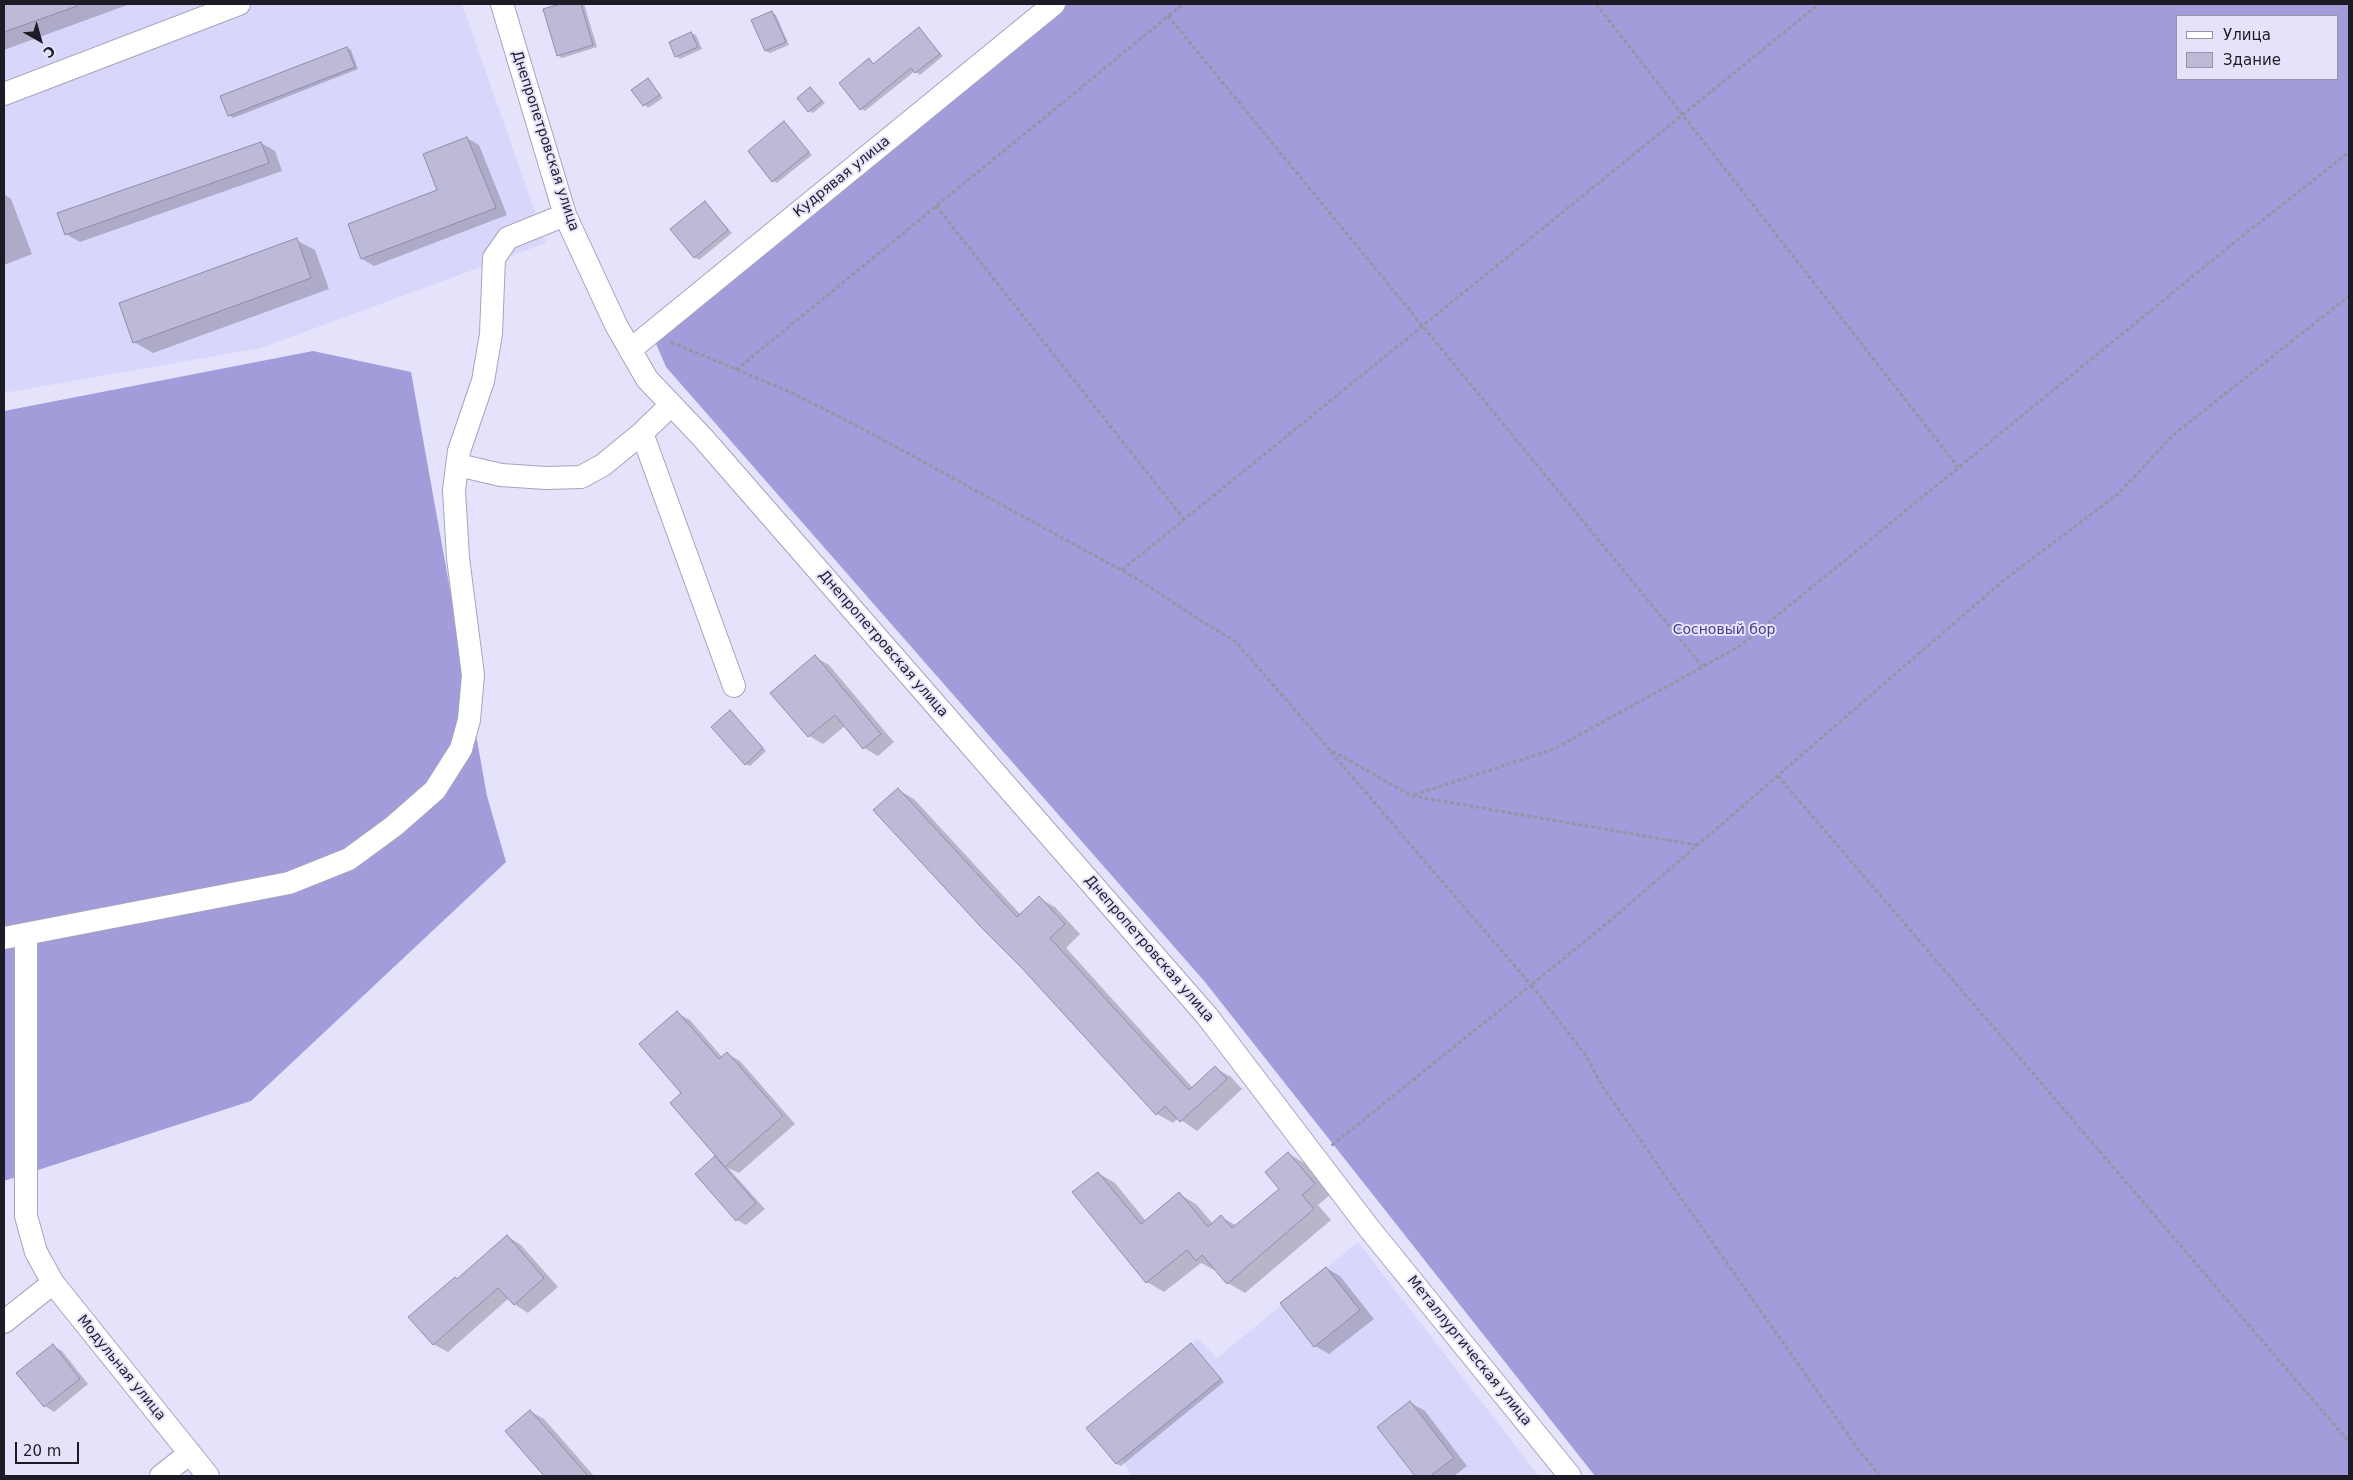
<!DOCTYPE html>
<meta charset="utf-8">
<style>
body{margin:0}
#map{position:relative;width:2353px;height:1480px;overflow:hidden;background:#e5e3fc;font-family:"DejaVu Sans",sans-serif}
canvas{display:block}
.frame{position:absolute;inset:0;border:5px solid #1d1c26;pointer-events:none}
.legend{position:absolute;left:2176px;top:15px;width:162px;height:65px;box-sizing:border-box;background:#e5e3fc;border:1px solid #9593a6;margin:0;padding:6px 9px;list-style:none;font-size:15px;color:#1d1c26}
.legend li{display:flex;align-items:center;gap:10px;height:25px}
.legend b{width:25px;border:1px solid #9593a6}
.north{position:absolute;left:15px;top:15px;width:50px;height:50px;-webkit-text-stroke:4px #e5e3fc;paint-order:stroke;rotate:142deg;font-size:14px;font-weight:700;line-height:20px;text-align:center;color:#1d1c26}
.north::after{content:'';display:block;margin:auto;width:18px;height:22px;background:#1d1c26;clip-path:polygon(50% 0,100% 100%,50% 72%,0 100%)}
.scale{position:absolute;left:15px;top:1442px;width:64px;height:22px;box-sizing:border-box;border:2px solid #1d1c26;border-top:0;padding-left:6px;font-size:15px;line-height:18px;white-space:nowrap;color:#1d1c26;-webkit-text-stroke:4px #e5e3fc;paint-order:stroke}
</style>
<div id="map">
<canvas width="2353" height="1480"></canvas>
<div class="frame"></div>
<ul class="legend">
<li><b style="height:6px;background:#fff"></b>Улица</li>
<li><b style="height:14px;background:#bcbad7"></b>Здание</li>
</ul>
<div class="north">С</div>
<div class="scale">20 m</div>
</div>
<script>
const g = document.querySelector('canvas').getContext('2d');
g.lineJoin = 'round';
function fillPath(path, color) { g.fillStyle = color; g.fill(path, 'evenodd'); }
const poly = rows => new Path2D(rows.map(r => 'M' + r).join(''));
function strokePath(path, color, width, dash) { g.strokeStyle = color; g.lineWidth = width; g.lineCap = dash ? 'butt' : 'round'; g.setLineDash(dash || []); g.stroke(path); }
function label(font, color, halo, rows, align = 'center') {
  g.font = font + ' "DejaVu Sans",sans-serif'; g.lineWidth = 4; g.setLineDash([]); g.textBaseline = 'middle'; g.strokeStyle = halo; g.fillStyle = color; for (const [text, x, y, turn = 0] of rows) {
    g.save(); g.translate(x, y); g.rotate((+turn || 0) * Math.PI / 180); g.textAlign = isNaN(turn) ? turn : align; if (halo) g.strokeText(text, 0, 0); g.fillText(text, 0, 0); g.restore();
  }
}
fillPath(poly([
 [4,4,462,4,546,243,261,348,4,393],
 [1358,1242,1539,1476,1131,1476,1101,1420,1198,1339,1217,1358]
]), '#d9d6fb');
fillPath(poly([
 [1065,4,2349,4,2349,1476,1595,1476,1205,982,666,367,654,339],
 [2177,16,2337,16,2337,79,2177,79],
 [313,351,411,372,487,796,506,862,251,1101,4,1181,4,411]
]), '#a29cdb');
fillPath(poly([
 [4,4,130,4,4,50],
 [564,4,584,4,597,47,562,58,558,55,544,10],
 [772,12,776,15,789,45,770,53,766,51],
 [919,29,943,56,920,75,915,71,865,111,861,109,869,60,875,65],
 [691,33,696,35,702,49,680,59,676,56],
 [347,48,351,50,358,69,233,118,229,115],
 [648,80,663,98,648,108,633,90],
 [811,88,825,103,813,113,809,111],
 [784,123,812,155,777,183,773,181],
 [467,138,479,145,507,215,374,266,362,259,349,225,439,191],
 [261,143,275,151,282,171,80,242,66,234],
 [4,194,11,199,32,254,4,265],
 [705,203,732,233,699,260,695,257],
 [296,240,315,250,329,289,153,353,134,342],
 [815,657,829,665,894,742,878,756,864,748,845,726,823,744,809,736,772,693],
 [730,712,766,751,750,766,746,764],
 [898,790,914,799,1021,915,1039,898,1055,907,1080,934,1066,948,1193,1088,1215,1068,1231,1077,1242,1089,1197,1131,1178,1118,1173,1123,1157,1114],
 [677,1013,690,1020,723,1058,728,1054,740,1061,795,1124,739,1173,728,1168,765,1209,746,1225,737,1220,715,1158,722,1162,683,1093],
 [1289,1154,1306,1164,1331,1194,1318,1205,1331,1220,1245,1293,1228,1283,1215,1268,1214,1270,1201,1263,1164,1292,1147,1282,1074,1193,1098,1173,1115,1183,1146,1221,1179,1194,1196,1204,1213,1224,1221,1217,1237,1226,1281,1189],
 [507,1236,521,1245,558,1287,528,1313,514,1304,509,1298,448,1352,433,1344,458,1280],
 [1326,1268,1340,1276,1374,1319,1329,1354,1315,1346],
 [1191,1344,1224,1382,1121,1466,1117,1464,1088,1428],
 [53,1346,62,1351,88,1384,54,1412,45,1406],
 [1411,1403,1425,1411,1467,1466,1454,1476,1417,1476,1379,1427],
 [530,1411,544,1419,594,1476,546,1476,507,1432]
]), '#0003');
const building = poly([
 [4,4,76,4,77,6,4,32,4,4],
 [560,4,581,4,593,45,557,56,543,9,560,4],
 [772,11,786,42,765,51,751,20,772,11],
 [919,27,940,54,915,73,911,68,860,110,839,83,869,58,873,64,919,27],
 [691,32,698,47,675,57,669,42,691,32],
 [347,47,355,67,228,116,220,96,347,47],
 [648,78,660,95,643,106,631,90,648,78],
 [810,87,822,101,808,112,797,98,810,87],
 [784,121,809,152,772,182,748,151,784,121],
 [467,137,496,208,361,259,348,224,437,190,423,154,467,137],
 [261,142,269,163,65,235,57,213,261,142],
 [705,201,728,230,694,258,670,229,705,201],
 [297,238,311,278,133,343,119,303,297,238],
 [815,655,881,734,863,749,835,715,808,737,770,693,815,655],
 [730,710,763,748,745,765,711,727,730,710],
 [898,788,1017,917,1039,896,1065,924,1050,938,1189,1090,1215,1066,1227,1079,1180,1122,1165,1106,1156,1115,1020,966,980,926,873,810,898,788],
 [677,1011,719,1059,727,1052,783,1116,725,1167,670,1103,681,1093,639,1044,677,1011],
 [1288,1152,1315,1184,1302,1195,1314,1209,1227,1284,1202,1255,1196,1261,1187,1250,1146,1283,1072,1192,1098,1172,1141,1224,1179,1192,1208,1227,1221,1215,1232,1228,1279,1189,1265,1172,1288,1152],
 [715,1156,756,1203,736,1221,695,1174,715,1156],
 [507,1235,544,1278,514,1305,498,1288,433,1345,408,1317,455,1277,457,1279,507,1235],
 [1326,1267,1360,1310,1314,1347,1280,1303,1326,1267],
 [1191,1343,1221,1379,1116,1464,1086,1428,1191,1343],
 [53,1344,80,1379,44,1407,16,1373,53,1344],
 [1410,1401,1454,1458,1430,1476,1415,1476,1377,1427,1410,1401],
 [530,1410,588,1476,544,1476,505,1431,530,1410]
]);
fillPath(building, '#bcbad7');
strokePath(building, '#8f8da9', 1);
const minor = poly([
 [502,4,565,215,616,325,647,379,703,438,1207,1016,1368,1227,1570,1476],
 [4,94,239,4],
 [630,350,1054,4],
 [642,433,734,686],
 [458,465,501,475,546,478,581,477,603,465,642,433,671,405],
 [26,934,26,1216,36,1252,53,1283,208,1476],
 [4,938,289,883,349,859,394,826,435,790,461,749,469,720,473,675,458,558,454,490,459,451,483,381,491,334,494,258,508,238,565,215],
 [4,1322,53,1283],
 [161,1476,190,1453]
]);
strokePath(minor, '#a5a3bf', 24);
strokePath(poly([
 [1596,4,1958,467],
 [1168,16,1702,666],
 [936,206,1184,519],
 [671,342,790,392,867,431,1139,580,1195,617,1235,641,1329,749,1412,796,1697,845],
 [736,370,1183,4],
 [1122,570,1819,4],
 [1331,752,1531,985,1331,1146],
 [1778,776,2349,1442],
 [1414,795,1554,749,1740,646,2231,245,2349,152],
 [1880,1476,1858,1449,1602,1086,1585,1054,1531,985,1611,920,2004,580,2118,494,2173,435,2349,296]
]), '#9695a8', 3, [4, 2.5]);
strokePath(minor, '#fff', 22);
label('14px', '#1d1c26', '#e5e3fc', [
 ["Днепропетровская улица",545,141,72],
 ["Кудрявая улица",842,177,-39],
 ["Днепропетровская улица",883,644,49],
 ["Днепропетровская улица",1149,949,49],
 ["Металлургическая улица",1469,1351,51],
 ["Модульная улица",121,1368,51]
]);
label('14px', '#4a3c87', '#e5e3fc', [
 ["Сосновый бор",1724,630]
]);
</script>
